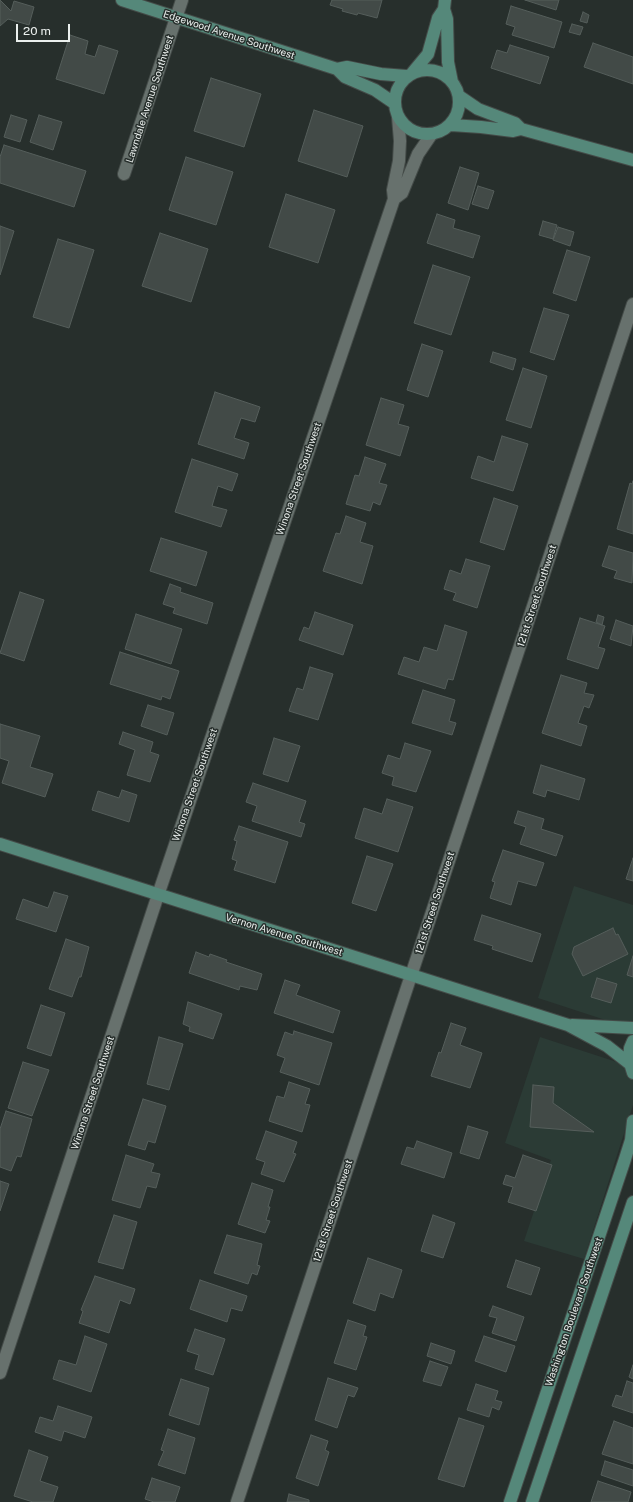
<!DOCTYPE html>
<style>
body{margin:0}
#map{position:relative;width:633px;height:1502px;overflow:hidden;background:#272f2c;font-family:"Public Sans",sans-serif}
canvas{display:block}
.scale{position:absolute;left:16px;top:24px;width:54px;height:18px;box-sizing:border-box;border:2px solid #ebf0ee;border-top:0;padding-left:5px;font-size:12px;line-height:14px;white-space:nowrap;color:#ebf0ee;-webkit-text-stroke:3px #272f2c;paint-order:stroke}
</style>
<div id="map">
<canvas width="633" height="1502"></canvas>
<div class="scale">20 m</div>
</div>
<script>
const g = document.querySelector('canvas').getContext('2d');
g.lineJoin = 'round';
function fillPath(path, color) { g.fillStyle = color; g.fill(path, 'evenodd'); }
const poly = rows => new Path2D(rows.map(r => 'M' + r).join(''));
function strokePath(path, color, width, dash) { g.strokeStyle = color; g.lineWidth = width; g.lineCap = dash ? 'butt' : 'round'; g.setLineDash(dash || []); g.stroke(path); }
function label(font, color, halo, rows, align = 'center') {
  g.font = font + ' "Public Sans",sans-serif'; g.lineWidth = 3; g.setLineDash([]); g.textBaseline = 'middle'; g.strokeStyle = halo; g.fillStyle = color; for (const [text, x, y, turn = 0] of rows) {
    g.save(); g.translate(x, y); g.rotate((+turn || 0) * Math.PI / 180); g.textAlign = isNaN(turn) ? turn : align; if (halo) g.strokeText(text, 0, 0); g.fillText(text, 0, 0); g.restore();
  }
}
fillPath(poly([
 [574,886,633,905,633,1029,538,998],
 [540,1037,629,1066,633,1078,633,1105,584,1259,524,1241,551,1160,505,1143]
]), '#2b3b35');
const building = poly([
 [0,0,11,11,14,1,34,7,29,25,8,19,0,26,0,0],
 [332,0,382,0,377,18,358,13,357,15,342,11,343,9,330,5,332,0],
 [525,0,559,0,556,10,525,0],
 [511,6,562,22,554,48,512,35,515,27,506,24,511,6],
 [583,12,589,15,587,23,580,21,583,12],
 [572,24,583,27,580,35,569,32,572,24],
 [70,35,88,41,85,54,95,57,99,45,118,51,104,94,56,79,70,35],
 [593,43,633,57,633,84,584,67,593,43],
 [510,45,549,57,540,84,491,68,497,50,507,53,510,45],
 [211,78,261,94,244,147,194,131,211,78],
 [314,110,363,126,347,177,298,161,314,110],
 [11,115,27,120,20,142,4,137,11,115],
 [39,115,62,122,53,150,30,142,39,115],
 [4,145,86,171,74,207,0,183,0,157,4,145],
 [186,157,233,172,216,225,169,210,186,157],
 [460,167,479,173,468,210,448,203,460,167],
 [478,186,494,191,488,209,472,204,478,186],
 [286,194,335,210,318,263,269,247,286,194],
 [437,214,455,220,453,228,480,236,473,258,427,243,437,214],
 [543,221,557,225,553,239,539,235,543,221],
 [0,226,14,231,0,275,0,226],
 [558,227,574,232,570,246,553,240,558,227],
 [160,233,208,249,191,302,142,286,160,233],
 [58,239,94,250,69,328,33,317,58,239],
 [567,250,590,257,576,301,553,293,567,250],
 [433,265,470,277,451,335,414,323,433,265],
 [544,308,569,315,554,360,530,352,544,308],
 [422,344,443,351,428,397,407,390,422,344],
 [493,352,516,359,513,370,490,362,493,352],
 [523,368,547,376,531,428,506,420,523,368],
 [215,392,260,407,255,422,241,418,234,438,249,443,244,459,198,444,215,392],
 [381,398,404,405,398,424,409,427,400,456,366,445,381,398],
 [502,436,528,444,513,491,471,478,478,456,494,462,502,436],
 [365,457,386,464,379,483,387,485,380,505,373,502,370,511,346,504,355,475,359,476,365,457],
 [192,459,238,474,232,491,218,486,212,506,227,510,221,527,175,512,192,459],
 [633,481,633,534,617,529,630,483,632,484,633,481],
 [494,498,518,506,504,550,480,542,494,498],
 [346,516,366,523,360,542,373,546,362,584,323,571,336,533,340,534,346,516],
 [161,538,207,552,196,586,150,571,161,538],
 [609,546,633,553,632,583,614,578,617,571,602,566,609,546],
 [466,559,490,566,477,608,453,600,456,593,444,589,450,570,461,574,466,559],
 [170,584,181,588,180,592,213,603,207,624,173,613,175,608,163,604,170,584],
 [20,592,44,600,24,661,0,653,20,592],
 [315,612,353,625,343,655,299,640,304,627,309,629,315,612],
 [136,614,182,629,171,664,125,649,136,614],
 [598,615,604,617,602,625,596,622,598,615],
 [580,618,605,626,598,647,605,649,598,669,567,659,580,618],
 [616,620,633,626,631,646,610,639,616,620],
 [445,625,467,632,453,680,448,679,445,689,398,674,404,657,419,662,424,647,437,651,445,625],
 [120,652,179,671,170,699,162,696,161,700,110,684,120,652],
 [310,667,333,674,318,720,289,711,297,688,303,690,310,667],
 [561,675,587,683,584,693,594,695,589,708,584,706,578,723,587,726,581,746,542,733,561,675],
 [423,690,455,700,449,721,456,723,452,735,412,723,423,690],
 [148,705,174,713,167,735,141,726,148,705],
 [0,724,40,736,30,767,53,774,45,797,2,783,9,761,0,758,0,724],
 [123,732,153,742,150,752,159,755,150,782,127,775,135,750,119,744,123,732],
 [274,738,300,746,288,782,263,774,274,738],
 [405,743,431,751,416,792,392,785,394,777,382,773,388,755,400,759,405,743],
 [541,765,585,779,579,800,547,790,545,797,533,793,541,765],
 [253,783,306,801,299,822,305,824,301,837,252,821,257,806,246,802,253,783],
 [122,790,137,795,129,822,92,810,98,791,119,798,122,790],
 [387,799,413,807,398,852,355,838,364,808,382,814,387,799],
 [518,811,544,819,541,829,563,836,556,856,520,844,526,827,514,823,518,811],
 [239,826,288,842,275,883,234,870,237,861,232,859,237,841,234,840,239,826],
 [503,850,544,863,536,886,518,881,511,905,490,898,495,882,492,881,503,850],
 [367,856,393,864,376,911,352,903,367,856],
 [633,858,633,881,626,879,633,858],
 [54,892,68,896,56,932,16,919,23,899,48,908,54,892],
 [482,915,541,934,532,962,492,949,493,946,474,940,482,915],
 [613,928,616,935,618,934,628,954,583,976,572,954,574,947,613,928],
 [66,939,89,947,81,977,79,977,72,997,49,989,66,939],
 [196,952,209,957,210,954,227,960,226,962,262,974,257,990,240,986,239,990,189,973,196,952],
 [633,956,633,977,627,975,633,956],
 [597,978,617,984,611,1003,591,997,597,978],
 [285,980,300,985,296,995,340,1011,333,1033,274,1013,285,980],
 [188,1002,222,1014,213,1039,189,1031,190,1027,183,1024,188,1002],
 [41,1005,65,1013,51,1056,27,1048,41,1005],
 [451,1023,466,1028,460,1045,482,1053,470,1088,431,1076,439,1052,441,1053,451,1023],
 [294,1031,332,1043,319,1085,280,1072,285,1058,277,1055,285,1032,293,1035,294,1031],
 [159,1037,183,1044,169,1090,147,1084,159,1037],
 [23,1062,49,1070,32,1116,8,1108,23,1062],
 [289,1082,310,1089,305,1104,310,1105,302,1132,269,1121,277,1096,284,1098,289,1082],
 [533,1085,554,1087,553,1103,594,1132,530,1127,533,1085],
 [143,1099,166,1106,155,1143,148,1141,145,1150,128,1145,143,1099],
 [6,1111,32,1119,21,1157,17,1156,11,1171,0,1167,0,1129,6,1111],
 [468,1126,488,1132,479,1159,460,1153,468,1126],
 [266,1131,297,1142,293,1153,296,1154,284,1182,261,1174,265,1162,256,1159,266,1131],
 [417,1141,452,1153,444,1178,401,1164,407,1147,414,1149,417,1141],
 [126,1155,154,1164,151,1172,160,1174,156,1188,147,1186,140,1208,112,1200,126,1155],
 [523,1155,552,1165,536,1211,508,1202,513,1187,503,1184,506,1175,515,1178,523,1155],
 [0,1181,9,1184,0,1211,0,1181],
 [252,1183,273,1190,268,1207,270,1207,266,1220,270,1221,265,1233,238,1224,252,1183],
 [114,1215,137,1222,123,1269,98,1262,114,1215],
 [433,1215,455,1223,443,1258,421,1251,433,1215],
 [227,1235,262,1244,257,1265,260,1266,257,1275,252,1273,248,1284,214,1273,227,1235],
 [368,1258,402,1270,393,1298,380,1293,375,1311,353,1303,368,1258],
 [516,1260,540,1268,531,1295,507,1287,516,1260],
 [95,1276,135,1289,130,1304,120,1300,109,1333,79,1323,83,1311,81,1310,95,1276],
 [200,1280,247,1296,242,1311,231,1308,227,1322,190,1309,200,1280],
 [493,1306,524,1317,516,1341,492,1333,497,1318,489,1316,493,1306],
 [348,1320,366,1326,363,1336,367,1337,356,1370,334,1363,348,1320],
 [195,1329,225,1339,213,1375,195,1369,199,1355,187,1351,195,1329],
 [85,1336,107,1344,91,1392,53,1379,59,1360,76,1365,85,1336],
 [484,1336,515,1346,506,1372,475,1361,484,1336],
 [431,1343,455,1351,451,1364,427,1356,431,1343],
 [430,1361,448,1367,441,1386,423,1381,430,1361],
 [633,1365,633,1379,629,1377,633,1365],
 [328,1378,358,1388,354,1397,348,1395,337,1428,315,1420,328,1378],
 [181,1379,209,1388,199,1425,169,1415,181,1379],
 [627,1381,633,1383,633,1413,612,1406,616,1395,622,1397,627,1381],
 [476,1384,498,1391,495,1400,502,1402,499,1410,492,1407,489,1417,467,1410,476,1384],
 [58,1406,92,1417,85,1438,64,1431,61,1441,35,1432,40,1417,53,1421,58,1406],
 [459,1418,484,1426,464,1487,438,1479,459,1418],
 [614,1421,633,1428,633,1464,602,1454,614,1421],
 [168,1429,195,1438,185,1474,158,1465,164,1451,161,1450,168,1429],
 [311,1435,328,1441,325,1450,329,1452,318,1486,296,1478,311,1435],
 [29,1450,48,1457,40,1481,58,1487,53,1502,33,1502,14,1496,29,1450],
 [605,1461,633,1470,633,1486,601,1475,605,1461],
 [152,1478,180,1487,175,1502,154,1502,145,1499,152,1478],
 [598,1481,631,1492,628,1502,591,1502,598,1481],
 [289,1494,309,1500,309,1502,287,1502,289,1494]
]);
fillPath(building, '#424a47');
strokePath(building, '#555e5b', 1);
const street = poly([
 [124,174,182,0],
 [394,199,402,193,418,154,431,135],
 [0,1373,158,895,394,199,393,190,399,161,400,141,398,117],
 [237,1502,633,304]
]);
const secondary = poly([
 [122,0,337,69,345,77,375,90,394,103],
 [444,9,447,19,448,62,452,82],
 [337,69,347,67,381,74,406,76],
 '395 102a32 32 0 1 1 64 0a32 32 0 1 1-64 0Z',
 [413,72,428,54,438,18,444,9,445,0],
 [459,96,478,109,515,123,521,129,633,160],
 [451,125,481,127,513,131,521,129],
 [0,844,568,1025,607,1046,630,1064],
 [572,1025,633,1028],
 [633,1041,630,1048,629,1060,633,1073],
 [510,1502,625,1159,631,1140,633,1121],
 [532,1502,633,1202]
]);
strokePath(street, '#444b48', 14);
strokePath(secondary, '#444b48', 14);
strokePath(street, '#67716d', 12);
strokePath(secondary, '#55887a', 12);
label('10px', '#ebf0ee', '#272f2c', [
 ["Edgewood Avenue Southwest",229,35,18],
 ["Lawndale Avenue Southwest",150,99,-72],
 ["Winona Street Southwest",299,479,-71],
 ["121st Street Southwest",537,596,-72],
 ["Winona Street Southwest",195,785,-71],
 ["121st Street Southwest",435,903,-72],
 ["Vernon Avenue Southwest",284,935,17],
 ["Winona Street Southwest",93,1093,-72],
 ["121st Street Southwest",333,1211,-72],
 ["Washington Boulevard Southwest",574,1312,-71]
]);
</script>
